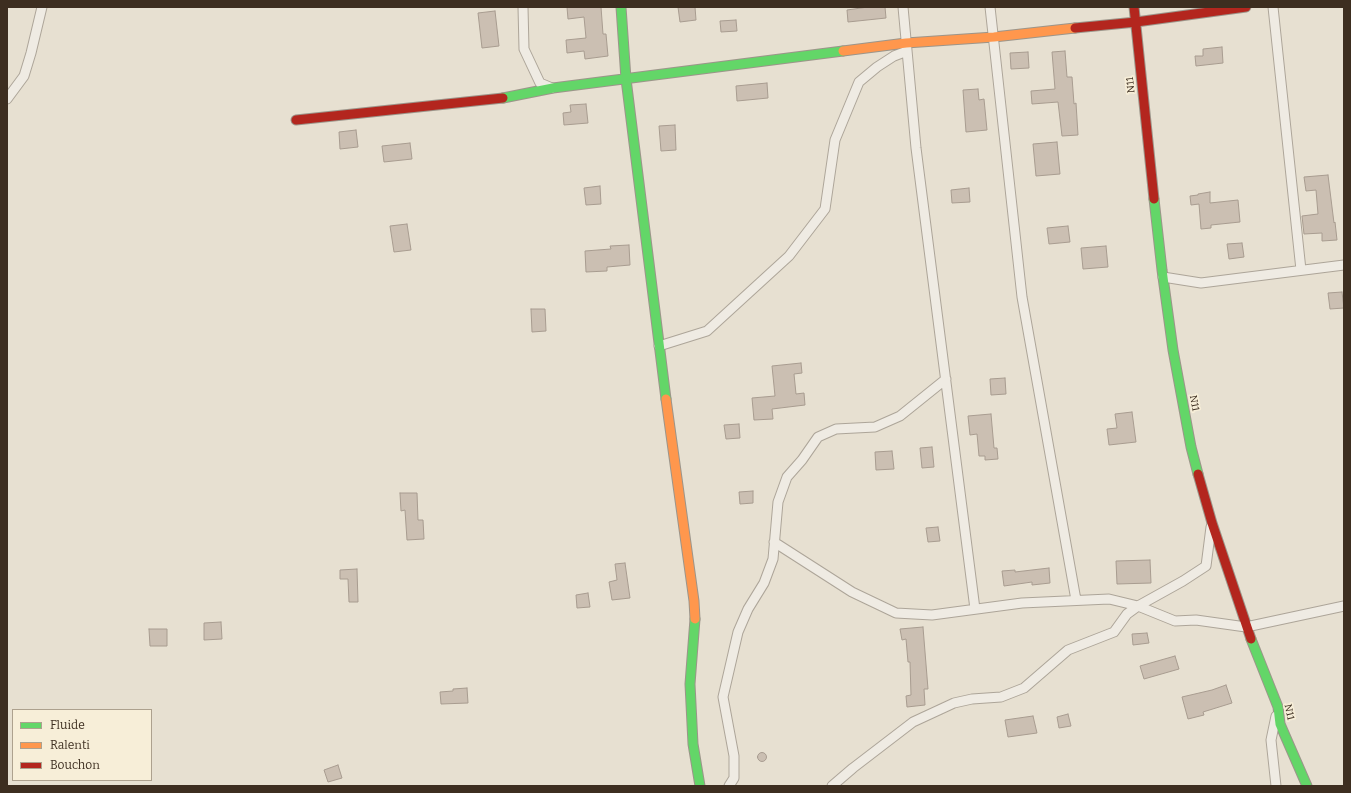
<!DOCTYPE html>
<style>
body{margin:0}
#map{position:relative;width:1351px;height:793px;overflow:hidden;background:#e7e0d1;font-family:Bitter,serif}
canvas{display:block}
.frame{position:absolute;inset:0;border:8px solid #3d2e20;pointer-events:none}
.legend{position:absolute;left:12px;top:709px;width:140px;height:72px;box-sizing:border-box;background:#f7eed8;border:1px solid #ada18e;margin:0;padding:5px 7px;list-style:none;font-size:12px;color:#3d2e20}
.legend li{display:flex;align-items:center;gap:8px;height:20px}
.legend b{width:20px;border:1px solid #ada18e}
</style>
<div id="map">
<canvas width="1351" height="793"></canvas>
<div class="frame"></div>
<ul class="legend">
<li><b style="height:5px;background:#63d668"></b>Fluide</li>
<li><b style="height:5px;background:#ff974d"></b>Ralenti</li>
<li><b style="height:5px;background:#b3261e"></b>Bouchon</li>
</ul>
</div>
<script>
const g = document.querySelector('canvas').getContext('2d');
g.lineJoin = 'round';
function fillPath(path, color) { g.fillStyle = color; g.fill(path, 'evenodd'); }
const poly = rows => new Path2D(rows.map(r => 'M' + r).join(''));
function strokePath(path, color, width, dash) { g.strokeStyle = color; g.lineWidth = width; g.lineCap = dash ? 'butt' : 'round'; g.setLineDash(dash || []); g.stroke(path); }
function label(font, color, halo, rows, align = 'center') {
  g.font = font + ' Bitter,serif'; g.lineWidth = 3.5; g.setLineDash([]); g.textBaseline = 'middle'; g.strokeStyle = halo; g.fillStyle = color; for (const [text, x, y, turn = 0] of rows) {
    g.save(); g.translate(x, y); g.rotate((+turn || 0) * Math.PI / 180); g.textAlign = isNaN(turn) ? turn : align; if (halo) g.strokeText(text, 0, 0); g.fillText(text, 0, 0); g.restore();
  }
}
const building = poly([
 [567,7,601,7,603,34,606,34,608,56,585,59,584,51,567,53,566,40,586,38,584,17,568,19,567,7],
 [678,7,695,7,696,20,680,22,678,7],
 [868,7,885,7,886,18,848,22,847,10,868,7],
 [495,11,499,46,482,48,478,13,495,11],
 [736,20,737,31,721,32,720,21,736,20],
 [1222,47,1223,63,1196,66,1195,56,1203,56,1203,49,1222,47],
 [1065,51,1067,77,1072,77,1074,104,1076,103,1078,135,1062,136,1058,102,1032,104,1031,91,1055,89,1052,52,1065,51],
 [1028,52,1029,68,1011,69,1010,53,1028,52],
 [767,83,768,98,737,101,736,86,767,83],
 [978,89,979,100,984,99,987,130,966,132,963,90,978,89],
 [586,104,588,123,564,125,563,113,571,112,570,105,586,104],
 [675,125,676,150,661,151,659,126,675,125],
 [356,130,358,147,340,149,339,132,356,130],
 [1057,142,1060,174,1036,176,1033,144,1057,142],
 [410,143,412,159,384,162,382,146,410,143],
 [1328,175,1334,223,1335,222,1337,240,1322,241,1322,233,1304,234,1302,216,1318,214,1316,190,1306,191,1304,177,1328,175],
 [600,186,601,204,586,205,584,188,600,186],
 [969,188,970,202,952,203,951,190,969,188],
 [1210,192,1210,203,1238,200,1240,222,1211,225,1211,228,1201,229,1199,204,1191,205,1190,196,1198,195,1198,194,1210,192],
 [407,224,411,250,394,252,390,226,407,224],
 [1068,226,1070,242,1049,244,1047,228,1068,226],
 [1242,243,1244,257,1229,259,1227,244,1242,243],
 [629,245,630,265,607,267,607,271,586,272,585,251,611,249,610,246,629,245],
 [1106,246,1108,267,1083,269,1081,248,1106,246],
 [1342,292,1344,308,1330,309,1328,293,1342,292],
 [531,309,545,309,546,331,532,332,531,309],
 [801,363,802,373,794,374,796,394,804,393,805,405,772,409,773,419,754,420,752,398,775,396,772,366,801,363],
 [1005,378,1006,394,991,395,990,379,1005,378],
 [1132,412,1136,442,1109,445,1107,429,1117,428,1115,414,1132,412],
 [991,414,994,448,997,448,998,459,985,460,985,456,979,456,977,434,970,435,968,416,991,414],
 [739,424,740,438,726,439,724,425,739,424],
 [932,447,934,467,922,468,920,448,932,447],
 [892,451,894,469,876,470,875,452,892,451],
 [753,491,753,503,740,504,739,492,753,491],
 [400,493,417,493,418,520,423,520,424,539,407,540,405,510,401,511,400,493],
 [938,527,940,541,928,542,926,528,938,527],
 [1150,560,1151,583,1117,584,1116,561,1150,560],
 [625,563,630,598,612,600,609,582,617,580,615,564,625,563],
 [1049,568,1050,583,1032,585,1032,582,1004,586,1002,571,1015,570,1015,572,1049,568],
 [357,569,358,602,349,602,348,579,340,579,340,570,357,569],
 [588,593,590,607,577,608,576,595,588,593],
 [221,622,222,639,204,640,204,623,221,622],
 [923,627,928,689,924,689,925,705,907,707,906,696,911,695,910,662,908,662,906,639,902,640,900,629,923,627],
 [149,629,167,629,167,646,150,646,149,629],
 [1147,633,1149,643,1133,645,1132,634,1147,633],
 [1175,656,1179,669,1144,679,1140,666,1175,656],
 [1226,685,1232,703,1203,712,1204,715,1188,719,1182,697,1212,690,1226,685],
 [467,688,468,703,441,704,440,692,453,691,453,689,467,688],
 [1068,714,1071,726,1059,728,1057,717,1068,714],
 [1033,716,1037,733,1008,737,1005,720,1033,716],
 '757.5 757a4.5 4.5 0 1 1 9 0a4.5 4.5 0 1 1-9 0Z',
 [338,765,342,778,328,782,324,770,338,765]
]);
fillPath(building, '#cbbfb2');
strokePath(building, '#a89c90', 1);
const street = poly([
 [523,7,524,49,540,83,552,88],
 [903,7,916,148,975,609],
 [990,7,1022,297,1076,600],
 [1273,7,1301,270],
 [7,99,24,76,31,53,42,7],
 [1163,277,1201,283,1344,265],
 [659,346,707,331,789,256,825,209,835,140,859,82,877,67,894,56,907,51],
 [774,542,852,592,896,613,932,615,1022,603,1109,599,1138,606,1175,621,1196,620,1246,627,1344,606],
 [1276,716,1271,740,1276,786],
 [729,786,734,778,734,756,723,697,738,632,748,609,764,583,773,559,778,502,787,477,802,460,818,437,836,429,875,427,900,416,946,379],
 [832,786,853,768,913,722,954,703,972,699,1001,697,1024,688,1068,650,1114,632,1127,614,1138,606,1183,581,1206,566,1211,527]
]);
const fast = poly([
 [621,7,626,79,666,399],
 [503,98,553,88,843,51],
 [1154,199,1162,270,1173,350,1191,447,1198,474],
 [695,619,690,684,693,744,700,786],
 [1251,639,1278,707,1280,724,1307,786]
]);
const slow = poly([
 [843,51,906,43,994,37,1075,28],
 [666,399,694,601,695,619]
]);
const jam = poly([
 [1134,7,1154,199],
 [1075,28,1136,22,1246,7],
 [296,120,503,98],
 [1198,474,1212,523,1251,639]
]);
strokePath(street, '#ada599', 11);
strokePath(fast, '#9c958a', 11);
strokePath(slow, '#9c958a', 11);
strokePath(jam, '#9c958a', 11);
strokePath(street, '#efebe3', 9);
strokePath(fast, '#63d668', 9);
strokePath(slow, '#ff974d', 9);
strokePath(jam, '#b3261e', 9);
label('10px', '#3d2e20', '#f7eed8', [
 ["N11",1131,85,-96],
 ["N11",1194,403,79],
 ["N11",1289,712,78]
]);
</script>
